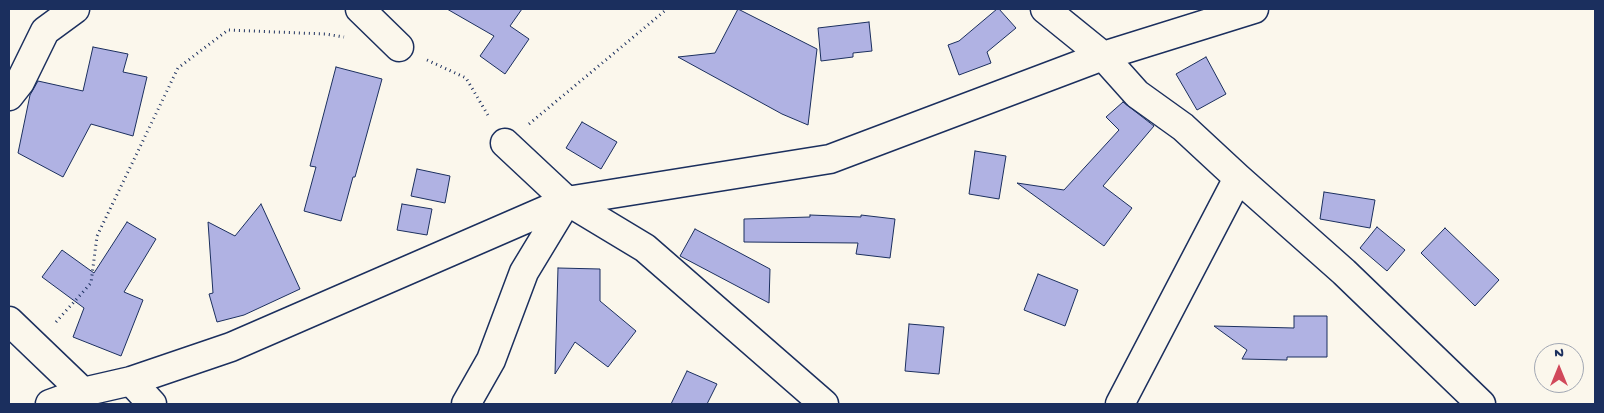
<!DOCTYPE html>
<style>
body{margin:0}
#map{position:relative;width:1604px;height:413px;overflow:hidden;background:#fbf7ec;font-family:"Gochi Hand",sans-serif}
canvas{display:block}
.frame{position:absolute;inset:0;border:10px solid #1b2f5e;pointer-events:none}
.north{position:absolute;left:1534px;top:343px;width:50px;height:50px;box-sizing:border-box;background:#fbf7ec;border:1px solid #a1a7b3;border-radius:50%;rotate:0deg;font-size:14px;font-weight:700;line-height:20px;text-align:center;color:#1b2f5e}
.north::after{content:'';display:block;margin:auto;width:18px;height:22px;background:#d1495b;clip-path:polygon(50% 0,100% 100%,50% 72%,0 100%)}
</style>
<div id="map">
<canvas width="1604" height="413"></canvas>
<div class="frame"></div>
<div class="north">N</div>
</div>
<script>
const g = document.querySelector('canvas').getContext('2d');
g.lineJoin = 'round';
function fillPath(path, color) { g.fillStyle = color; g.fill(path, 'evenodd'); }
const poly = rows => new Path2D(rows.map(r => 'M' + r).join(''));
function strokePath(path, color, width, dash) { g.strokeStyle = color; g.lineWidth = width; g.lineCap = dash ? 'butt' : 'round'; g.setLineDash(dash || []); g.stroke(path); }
const building = poly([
 [447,9,522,9,510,26,529,39,505,74,480,56,494,36,447,9],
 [738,9,817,49,808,125,782,114,678,57,715,53,738,9],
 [997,9,999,9,1016,28,987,52,991,63,959,75,948,45,959,41,997,9],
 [869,22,872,51,853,53,853,57,821,61,818,28,869,22],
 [93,47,128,54,123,72,147,77,133,136,91,124,63,177,18,153,30,95,38,81,83,91,93,47],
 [1206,57,1226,94,1197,110,1176,74,1206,57],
 [336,67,382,79,355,177,353,177,341,221,304,211,316,167,310,166,336,67],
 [1123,102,1154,126,1103,186,1132,208,1104,246,1017,183,1064,190,1119,130,1106,117,1123,102],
 [582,122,617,142,601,169,566,148,582,122],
 [975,151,1006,156,999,199,969,194,975,151],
 [417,169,450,176,445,203,411,196,417,169],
 [1324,192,1375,200,1370,228,1320,219,1324,192],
 [261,204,300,289,244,315,217,322,209,294,213,293,208,222,235,236,261,204],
 [402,204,432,209,427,235,397,230,402,204],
 [810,215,861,217,861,215,895,219,890,258,856,254,858,243,744,242,744,219,810,217,810,215],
 [127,222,156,239,124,292,143,300,121,356,73,337,84,308,42,277,62,250,94,273,127,222],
 [1377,227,1405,250,1387,271,1360,248,1377,227],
 [1445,228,1499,280,1475,306,1421,253,1445,228],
 [695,229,770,269,769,303,680,256,695,229],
 [558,268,600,269,600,301,636,331,608,367,575,342,555,374,558,268],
 [1038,274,1078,290,1065,326,1024,310,1038,274],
 [1294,316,1327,316,1327,357,1287,357,1287,360,1242,359,1247,350,1214,326,1294,328,1294,316],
 [909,324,944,327,939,374,905,371,909,324],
 [687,371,717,384,707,404,671,404,687,371]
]);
fillPath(building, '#b0b2e3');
strokePath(building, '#1b2f5e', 1);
const minor = poly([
 [360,9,399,47],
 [1045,9,1103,56,1137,94,1183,127,1238,178,1120,404],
 [9,96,20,82,45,31,75,9],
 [1238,178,1344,272,1481,404],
 [567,201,645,248,824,404],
 [9,321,83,392],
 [131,381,152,404],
 [50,404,83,392,131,381,231,347,567,201,830,159,1103,56,1254,9],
 [466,404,491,360,524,272,567,201,505,143]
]);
strokePath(minor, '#1b2f5e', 31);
strokePath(poly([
 [427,60,466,78,489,117],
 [529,124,667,9],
 [56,322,91,283,97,236,178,68,228,30,325,34,344,37]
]), '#1b2f5e', 3, [1, 4]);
strokePath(minor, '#fbf7ec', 28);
</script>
